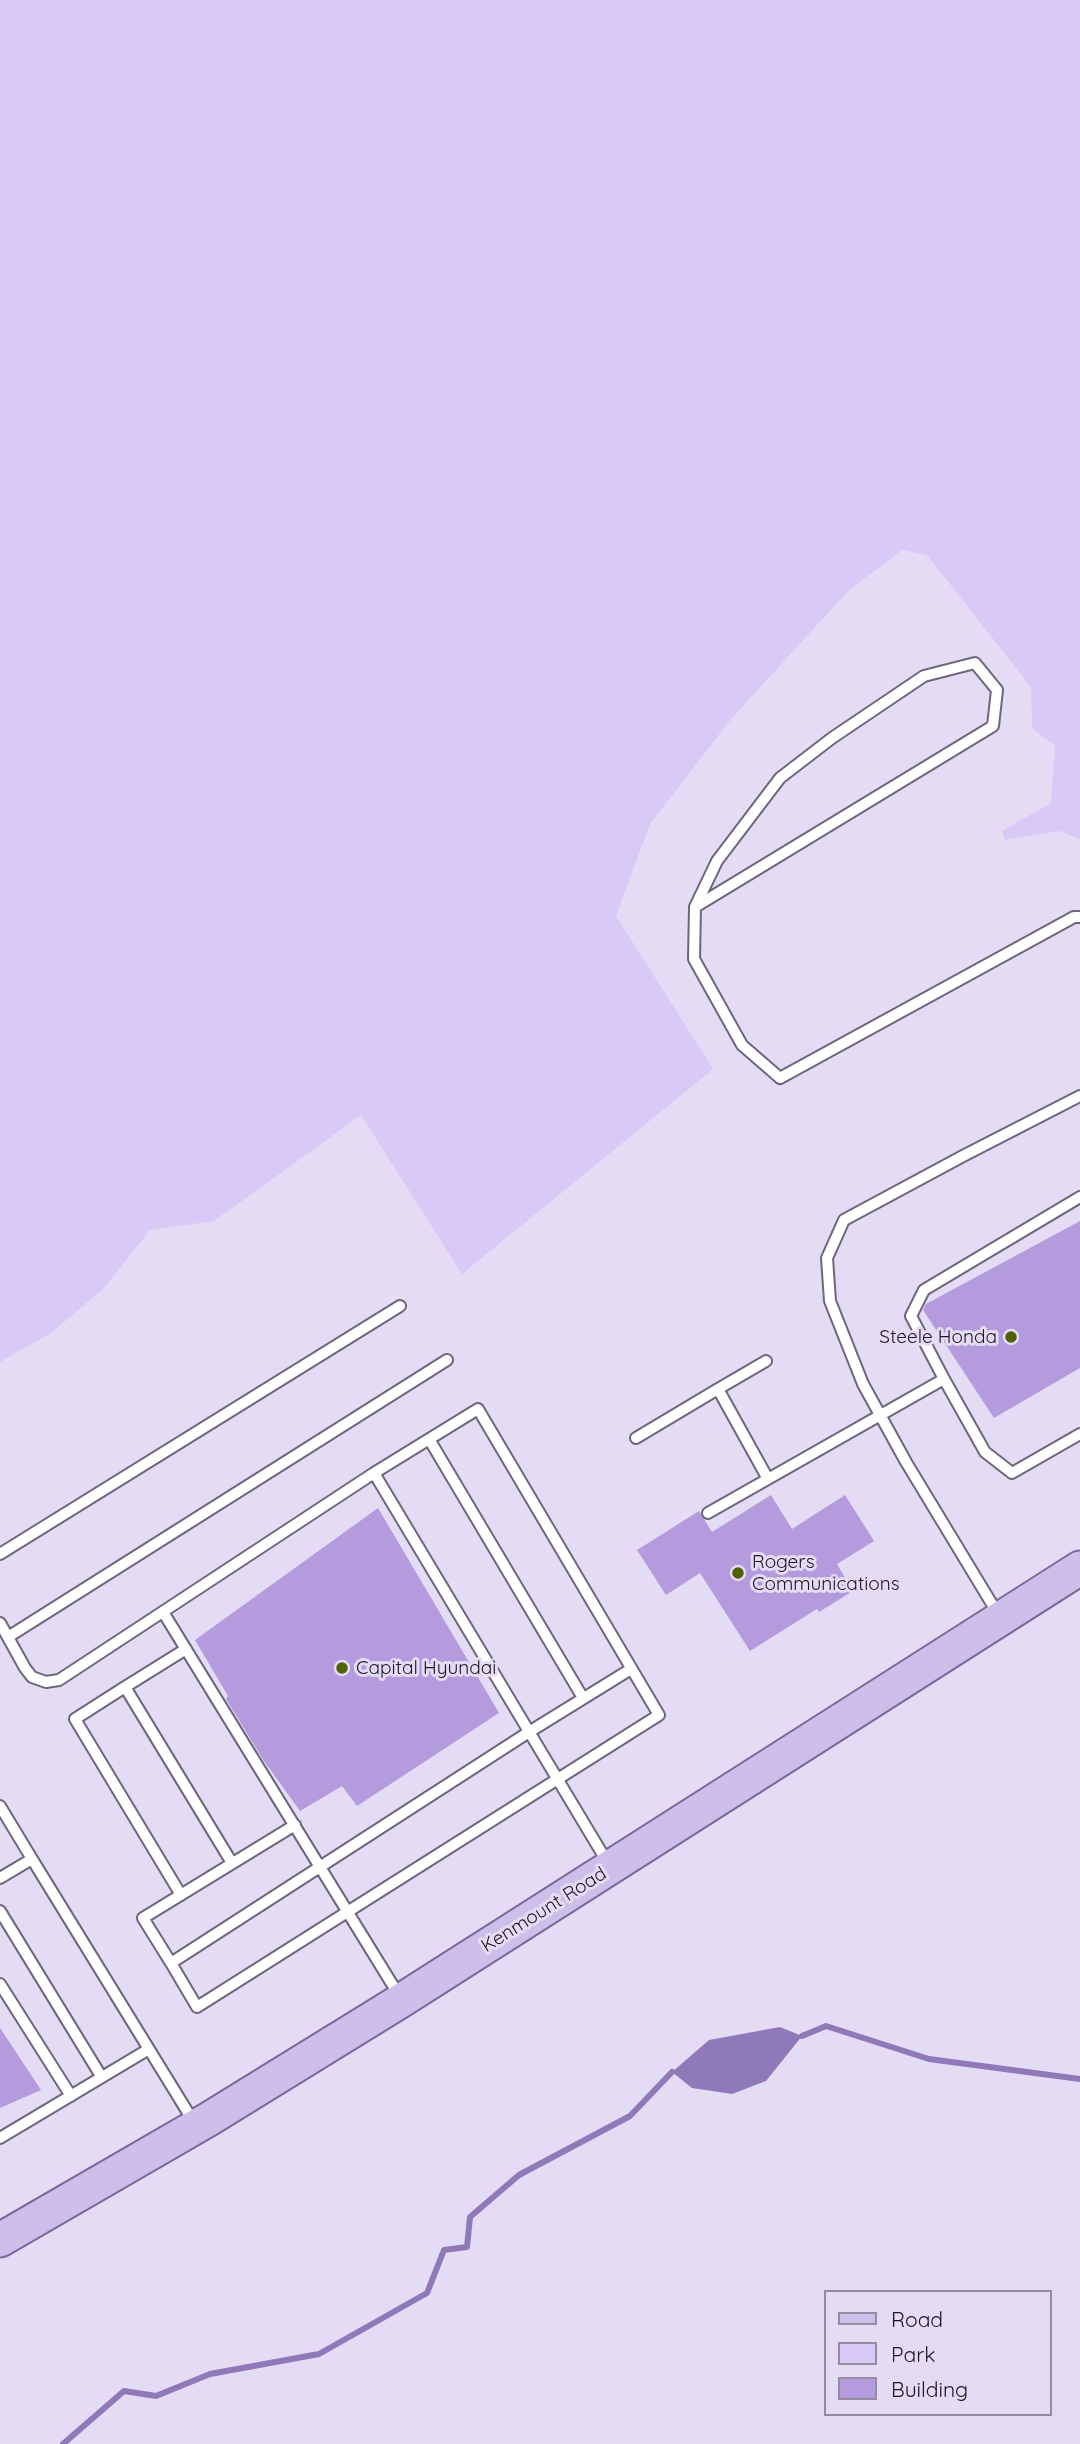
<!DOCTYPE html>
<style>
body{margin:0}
#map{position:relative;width:1080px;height:2444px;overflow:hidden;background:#e4dcf4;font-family:Quicksand,sans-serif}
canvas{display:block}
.legend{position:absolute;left:824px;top:2290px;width:228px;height:126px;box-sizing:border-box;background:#e4dcf4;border:2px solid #938d9f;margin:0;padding:9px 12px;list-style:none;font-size:21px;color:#1a171f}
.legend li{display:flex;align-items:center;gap:14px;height:35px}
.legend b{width:35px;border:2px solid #938d9f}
</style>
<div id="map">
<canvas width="1080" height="2444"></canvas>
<ul class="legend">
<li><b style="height:9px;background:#cebfea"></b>Road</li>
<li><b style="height:19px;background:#d8c9f6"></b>Park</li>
<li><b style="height:19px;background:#b39bdd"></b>Building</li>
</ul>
</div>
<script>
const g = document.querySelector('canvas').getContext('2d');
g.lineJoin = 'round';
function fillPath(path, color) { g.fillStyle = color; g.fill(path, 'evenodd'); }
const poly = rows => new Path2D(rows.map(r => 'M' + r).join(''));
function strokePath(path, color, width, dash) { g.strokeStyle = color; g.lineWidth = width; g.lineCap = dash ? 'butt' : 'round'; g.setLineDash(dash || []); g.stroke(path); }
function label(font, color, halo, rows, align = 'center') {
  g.font = font + ' Quicksand,sans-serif'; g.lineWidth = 6; g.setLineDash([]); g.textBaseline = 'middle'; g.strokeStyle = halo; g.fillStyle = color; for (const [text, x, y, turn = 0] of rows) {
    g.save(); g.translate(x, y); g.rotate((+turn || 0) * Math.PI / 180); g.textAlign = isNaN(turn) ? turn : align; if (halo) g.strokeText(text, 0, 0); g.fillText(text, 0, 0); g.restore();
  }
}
fillPath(poly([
 [0,0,1080,0,1080,839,1060,831,1005,840,1002,831,1051,803,1055,746,1032,728,1031,687,927,555,902,550,849,590,731,719,650,824,616,916,713,1069,462,1274,361,1115,214,1221,150,1230,104,1288,51,1333,0,1362]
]), '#d8c9f6');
fillPath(poly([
 [780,2027,802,2036,766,2081,732,2094,692,2088,672,2072,709,2040]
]), '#9079b8');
strokePath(poly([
 [802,2036,826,2026,929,2059,1080,2079],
 [63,2444,124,2391,156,2396,210,2374,319,2354,427,2293,444,2250,467,2247,470,2217,519,2175,630,2116,672,2072]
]), '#9079b8', 6);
fillPath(poly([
 [1080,1221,1080,1368,994,1418,923,1310,926,1304],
 [771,1495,792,1529,845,1495,874,1541,837,1564,853,1591,819,1612,817,1609,750,1651,700,1573,666,1595,637,1550,699,1511,712,1532],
 [378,1508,499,1713,357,1806,342,1786,300,1811,264,1761,226,1699,228,1696,195,1640],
 [0,2028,41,2090,0,2108]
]), '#b39bdd');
const lane = poly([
 [695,907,717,861,780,778,832,738,924,676,975,663,997,690,993,726,695,907,694,959,742,1045,780,1078,1074,917,1080,917],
 [766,1361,718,1389,768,1479],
 [944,1379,985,1452,1012,1473,1080,1434],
 [636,1438,718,1389],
 [429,1439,583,1698],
 [374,1473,609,1865],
 [708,1513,944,1379,911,1316,924,1290,1080,1197],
 [0,1554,400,1306],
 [163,1612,400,1997],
 [998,1614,906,1462,863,1384,830,1301,827,1258,844,1220,963,1156,1080,1096],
 [0,1623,25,1668,32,1677,46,1682,59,1680,374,1473,478,1409,659,1715,197,2007,171,1963,529,1732,631,1669],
 [8,1637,447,1360],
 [186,1649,125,1687,232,1863],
 [125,1687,75,1719,181,1895],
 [0,1806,32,1859],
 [0,1878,32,1859,195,2124],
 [0,1911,101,2076],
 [171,1963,143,1918,295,1825],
 [0,1984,71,2096],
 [0,2138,149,2049]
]);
const primary = poly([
 [0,2240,209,2119,402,2000,1080,1568]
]);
strokePath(lane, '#6e677c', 14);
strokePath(primary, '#7a689a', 37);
strokePath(lane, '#fff', 10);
strokePath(primary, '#cebfea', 33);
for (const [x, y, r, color] of [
 [1011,1337,7,"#506004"],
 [738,1573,7,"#506004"],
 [342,1668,7,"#506004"]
]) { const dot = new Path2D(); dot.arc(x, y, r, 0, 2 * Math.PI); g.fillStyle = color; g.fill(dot); strokePath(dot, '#e4dcf4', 2.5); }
label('19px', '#1a171f', '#e4dcf4', [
 ["Steele Honda",997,1337,"right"],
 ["Rogers",752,1562],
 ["Communications",752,1584],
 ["Capital Hyundai",356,1668]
], 'left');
label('19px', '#1a171f', '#e4dcf4', [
 ["Kenmount Road",544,1910,-32]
]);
</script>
